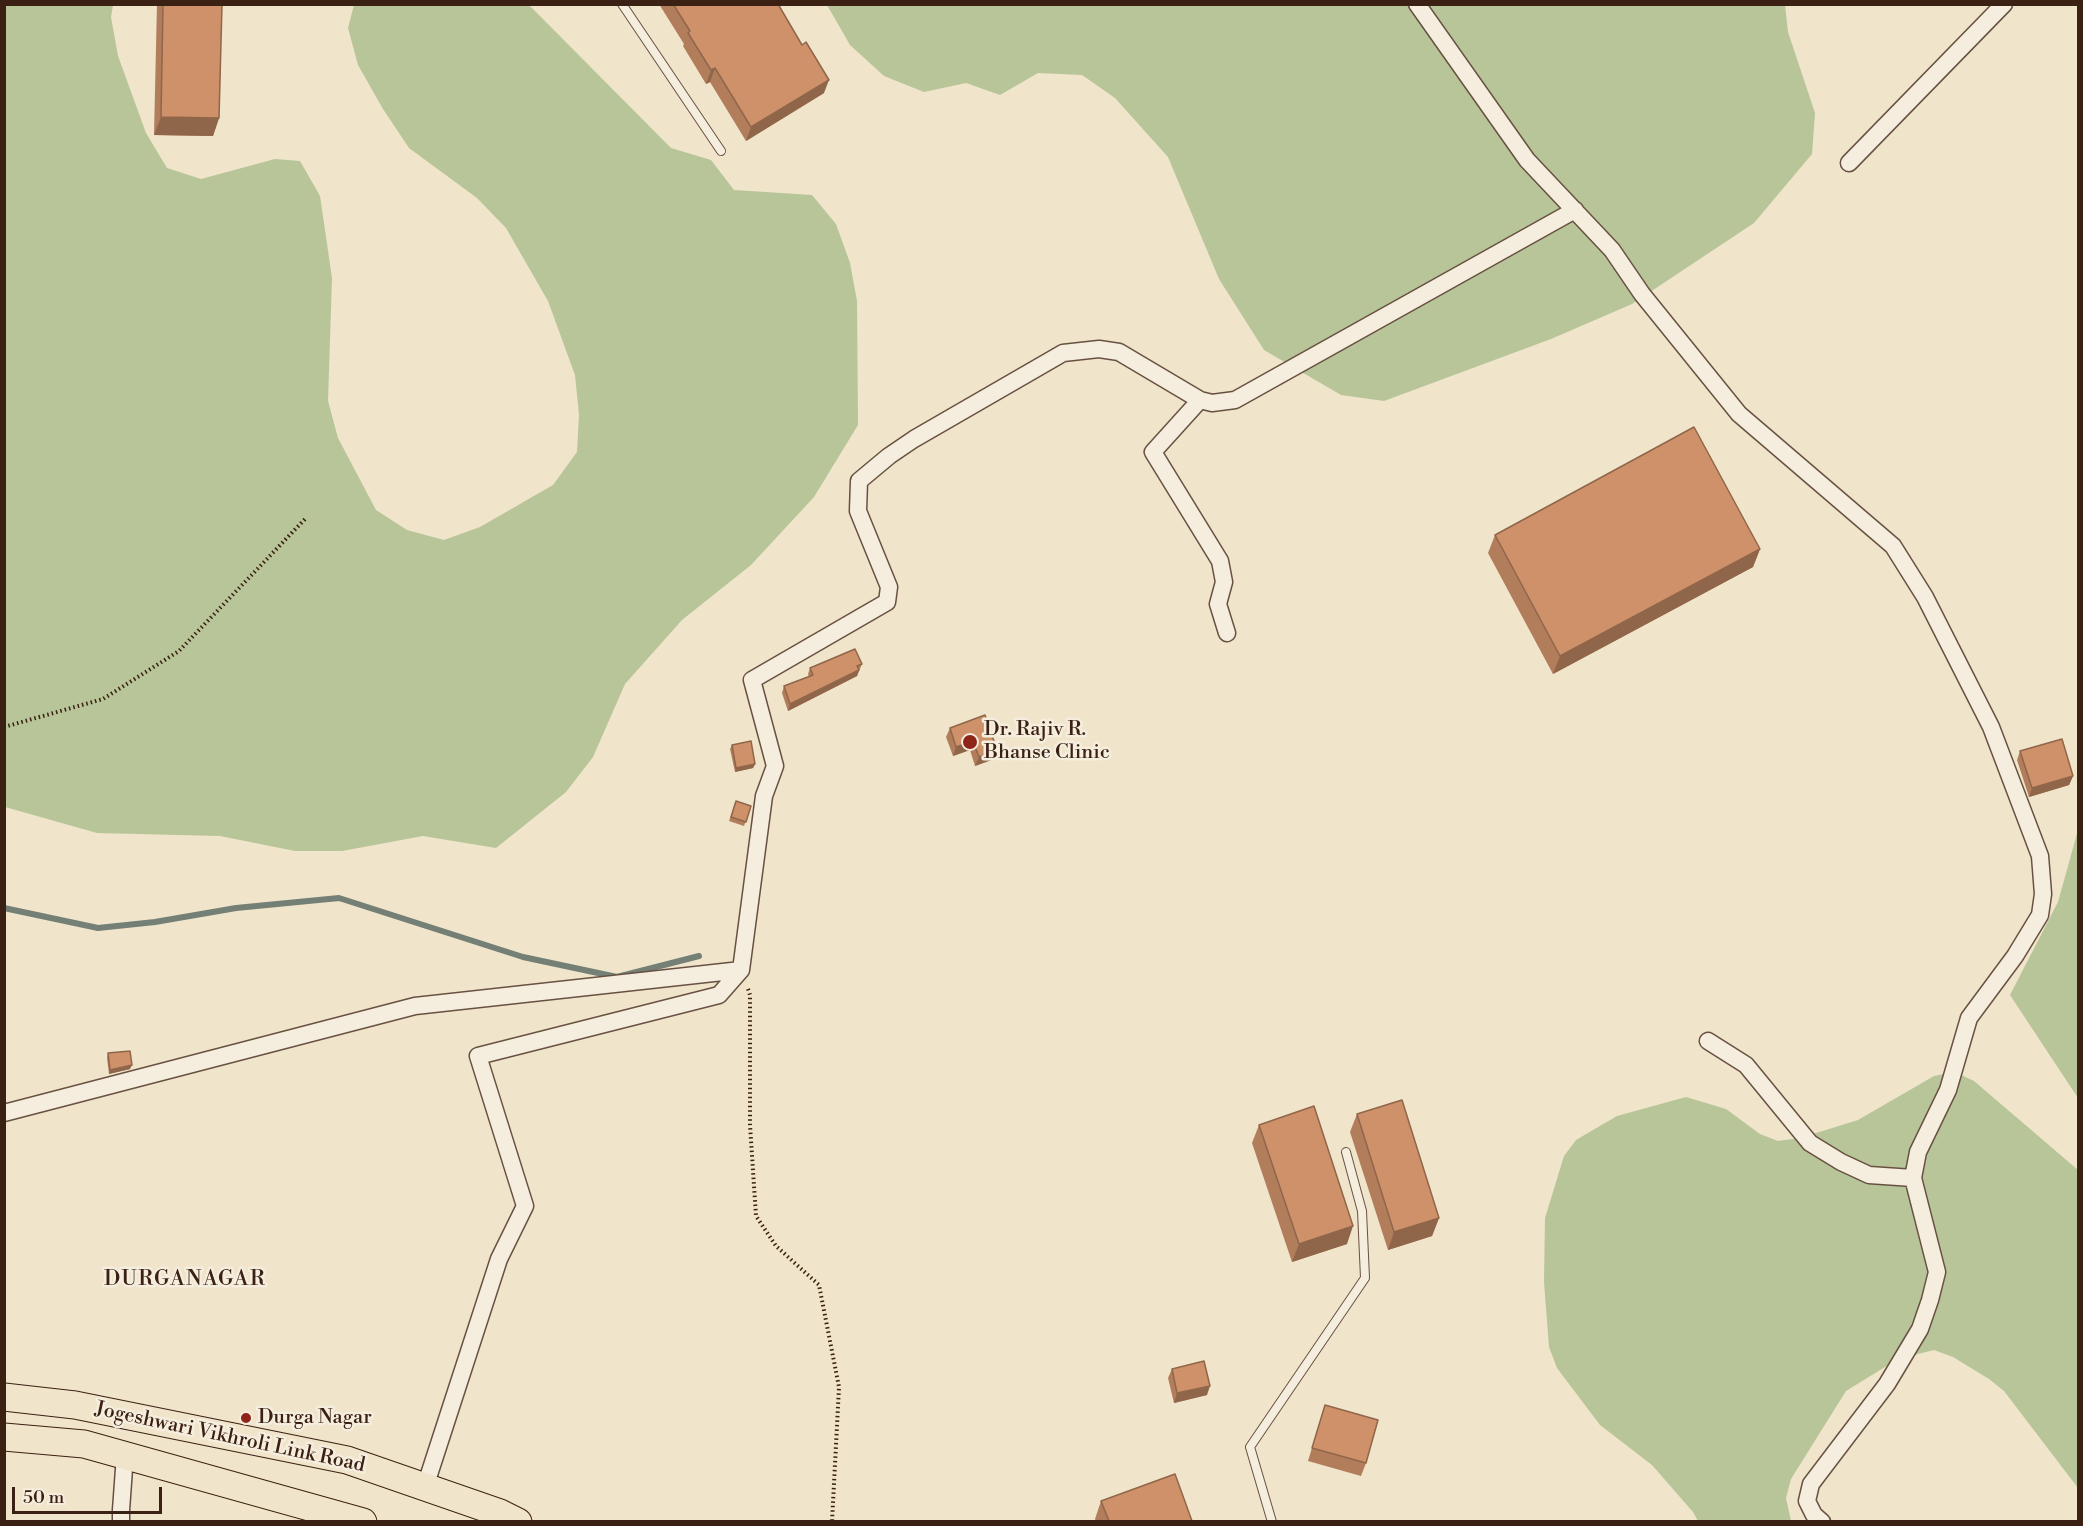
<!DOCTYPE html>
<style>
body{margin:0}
#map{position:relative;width:2083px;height:1526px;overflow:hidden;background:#f0e4ca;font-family:"Libre Bodoni",serif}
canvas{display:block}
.frame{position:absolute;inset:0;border:6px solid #3b2014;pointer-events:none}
.scale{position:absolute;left:12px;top:1487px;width:150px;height:27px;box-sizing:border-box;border:3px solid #3b2014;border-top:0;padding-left:8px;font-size:18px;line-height:21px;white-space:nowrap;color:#3b2014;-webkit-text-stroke:4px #f5eddd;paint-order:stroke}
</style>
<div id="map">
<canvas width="2083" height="1526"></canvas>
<div class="frame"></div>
<div class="scale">50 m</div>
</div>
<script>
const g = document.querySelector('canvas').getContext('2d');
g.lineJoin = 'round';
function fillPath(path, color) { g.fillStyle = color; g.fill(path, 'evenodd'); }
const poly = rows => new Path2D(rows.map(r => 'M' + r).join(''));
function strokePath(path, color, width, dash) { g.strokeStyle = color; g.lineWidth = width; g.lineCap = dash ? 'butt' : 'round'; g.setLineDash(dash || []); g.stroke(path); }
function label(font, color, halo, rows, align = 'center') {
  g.font = font + ' "Libre Bodoni",serif'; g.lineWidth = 5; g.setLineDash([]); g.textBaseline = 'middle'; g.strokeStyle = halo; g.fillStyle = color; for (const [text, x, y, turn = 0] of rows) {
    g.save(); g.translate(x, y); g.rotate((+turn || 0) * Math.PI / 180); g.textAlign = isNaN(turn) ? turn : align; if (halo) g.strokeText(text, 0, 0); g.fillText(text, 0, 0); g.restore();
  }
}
fillPath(poly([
 [4,5,113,5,111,17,118,56,146,133,167,168,201,179,275,159,300,161,320,196,332,278,328,401,338,438,376,510,407,530,444,540,480,527,553,485,577,452,579,415,575,375,548,301,506,228,477,198,409,148,383,109,358,65,348,28,354,5,529,5,671,148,711,160,734,190,812,195,836,224,850,263,857,301,858,425,814,497,751,565,682,620,625,684,593,757,566,792,496,848,423,836,342,851,295,851,220,836,97,833,5,807],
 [827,5,1785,5,1788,32,1815,113,1812,154,1754,223,1632,304,1551,339,1384,401,1341,395,1264,350,1219,279,1168,157,1115,98,1082,75,1038,73,1000,95,966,83,924,92,884,76,850,45],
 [2078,830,2078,1098,2010,995,2058,902],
 [1955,1072,1974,1081,2078,1170,2078,1488,2004,1391,1989,1379,1953,1357,1934,1350,1898,1359,1846,1391,1791,1479,1786,1498,1791,1521,1698,1521,1693,1512,1652,1465,1600,1425,1557,1368,1549,1347,1544,1282,1545,1218,1564,1156,1576,1140,1617,1116,1686,1097,1726,1109,1760,1134,1778,1141,1800,1138,1858,1120,1934,1076]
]), '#b7c599');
strokePath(poly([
 [4,908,98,928,155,922,236,908,339,898,523,957,617,977,699,956]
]), '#747f76', 6);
const service = poly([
 [622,4,721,151],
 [1272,1522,1250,1447,1365,1278,1362,1211,1346,1152]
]);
const minor = poly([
 [1417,4,1527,160,1612,250,1642,294,1739,414,1893,546,1925,597,1991,727,2040,856,2043,894,2040,915,2015,956,1969,1018,1948,1090,1918,1152,1913,1178,1937,1272,1930,1300,1920,1329,1887,1384,1811,1484,1807,1501,1814,1515,1822,1522],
 [1849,163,2004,4],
 [1200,400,1153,452,1220,561,1224,582,1218,604,1227,633],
 [1708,1041,1746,1065,1810,1143,1841,1162,1869,1175,1913,1178],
 [4,1113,415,1006,741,970],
 [425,1487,499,1259,525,1206,478,1056,719,995,741,970,764,796,775,766,752,680,887,602,889,587,858,511,859,481,889,456,914,439,1063,353,1099,349,1119,352,1200,400,1212,403,1235,400,1575,210],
 [121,1522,121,1510,125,1455]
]);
const primary = poly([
 [4,1397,75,1405,347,1460,500,1513,518,1522],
 [4,1437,84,1444,363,1522]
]);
strokePath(service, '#685142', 10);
strokePath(minor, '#685142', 19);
strokePath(primary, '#3b2014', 29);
strokePath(poly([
 [4,727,103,699,179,651,306,518],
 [748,989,750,995,750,1125,756,1216,776,1246,819,1285,839,1387,832,1522]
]), '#3b2014', 4, [1.5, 3]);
strokePath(service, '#f5eddd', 8);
strokePath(minor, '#f5eddd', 16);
strokePath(primary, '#f0e4ca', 27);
fillPath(poly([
 [157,4,222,4,219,118,213,136,154,135],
 [659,4,778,4,824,93,746,141,710,82,706,84,683,46,684,44],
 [1495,535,1760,549,1753,567,1553,674,1488,553],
 [862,664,857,676,788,711,782,693,784,686,809,677,808,674,810,668],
 [950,728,997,750,994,759,975,766,970,750,953,756,946,737],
 [732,745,755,764,753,768,735,772,730,749],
 [2020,751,2073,776,2069,785,2029,797,2017,760],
 [736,801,751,806,744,826,729,821],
 [108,1053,130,1069,109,1074,107,1058],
 [1357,1114,1439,1218,1432,1236,1388,1250,1350,1132],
 [1259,1125,1347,1244,1292,1262,1252,1143],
 [1172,1369,1207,1395,1174,1403,1168,1378],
 [1325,1405,1366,1463,1361,1476,1308,1461],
 [1101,1501,1192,1521,1096,1521,1095,1519]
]), '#b17d5b');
fillPath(poly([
 [715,68,710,82,706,84,711,70],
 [829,80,824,93,746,141,751,127],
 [161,117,219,118,213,136,154,135],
 [1760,549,1753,567,1553,674,1560,656],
 [859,670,857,676,788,711,790,704],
 [973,741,970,750,953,756,956,747],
 [997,750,994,759,975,766,979,757],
 [755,764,753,768,735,772,736,768],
 [2073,776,2069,785,2029,797,2032,788],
 [132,1065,130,1069,109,1074,110,1070],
 [1439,1218,1432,1236,1388,1250,1394,1232],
 [1353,1226,1347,1244,1292,1262,1299,1244],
 [1210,1386,1207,1395,1174,1403,1177,1393]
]), '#90664a');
const building = poly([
 [163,4,222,4,219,118,161,117,163,4],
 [673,4,778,4,802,45,806,42,829,80,751,127,715,68,711,70,688,33,690,31,673,4],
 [1694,427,1760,549,1560,656,1495,535,1694,427],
 [855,649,862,664,857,666,859,670,790,704,784,686,813,675,810,668,855,649],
 [985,715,997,750,979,757,973,741,956,747,950,728,985,715],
 [2062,739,2073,776,2032,788,2020,751,2062,739],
 [751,741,755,764,736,768,732,745,751,741],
 [736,801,751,806,746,822,731,817,736,801],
 [130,1051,132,1065,110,1070,108,1053,130,1051],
 [1402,1100,1439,1218,1394,1232,1357,1114,1402,1100],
 [1314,1106,1353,1226,1299,1244,1259,1125,1314,1106],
 [1204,1361,1210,1386,1177,1393,1172,1369,1204,1361],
 [1325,1405,1378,1420,1366,1463,1312,1448,1325,1405],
 [1175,1474,1192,1521,1109,1521,1101,1501,1175,1474]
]);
fillPath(building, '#ce916a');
strokePath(building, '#90664a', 1.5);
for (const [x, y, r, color] of [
 [970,742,8,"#8f2418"],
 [246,1418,6,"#8f2418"]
]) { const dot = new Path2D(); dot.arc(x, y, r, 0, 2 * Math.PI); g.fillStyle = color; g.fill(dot); strokePath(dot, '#f5eddd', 2); }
label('20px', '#3b2014', '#f5eddd', [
 ["Dr. Rajiv R.",984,730],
 ["Bhanse Clinic",984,753],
 ["Durga Nagar",258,1418]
], 'left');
label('20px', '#3b2014', '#f5eddd', [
 ["Jogeshwari Vikhroli Link Road",230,1438,12]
]);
g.letterSpacing = '1.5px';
label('21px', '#3b2014', '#f5eddd', [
 ["DURGANAGAR",185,1280]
]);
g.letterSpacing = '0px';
</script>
